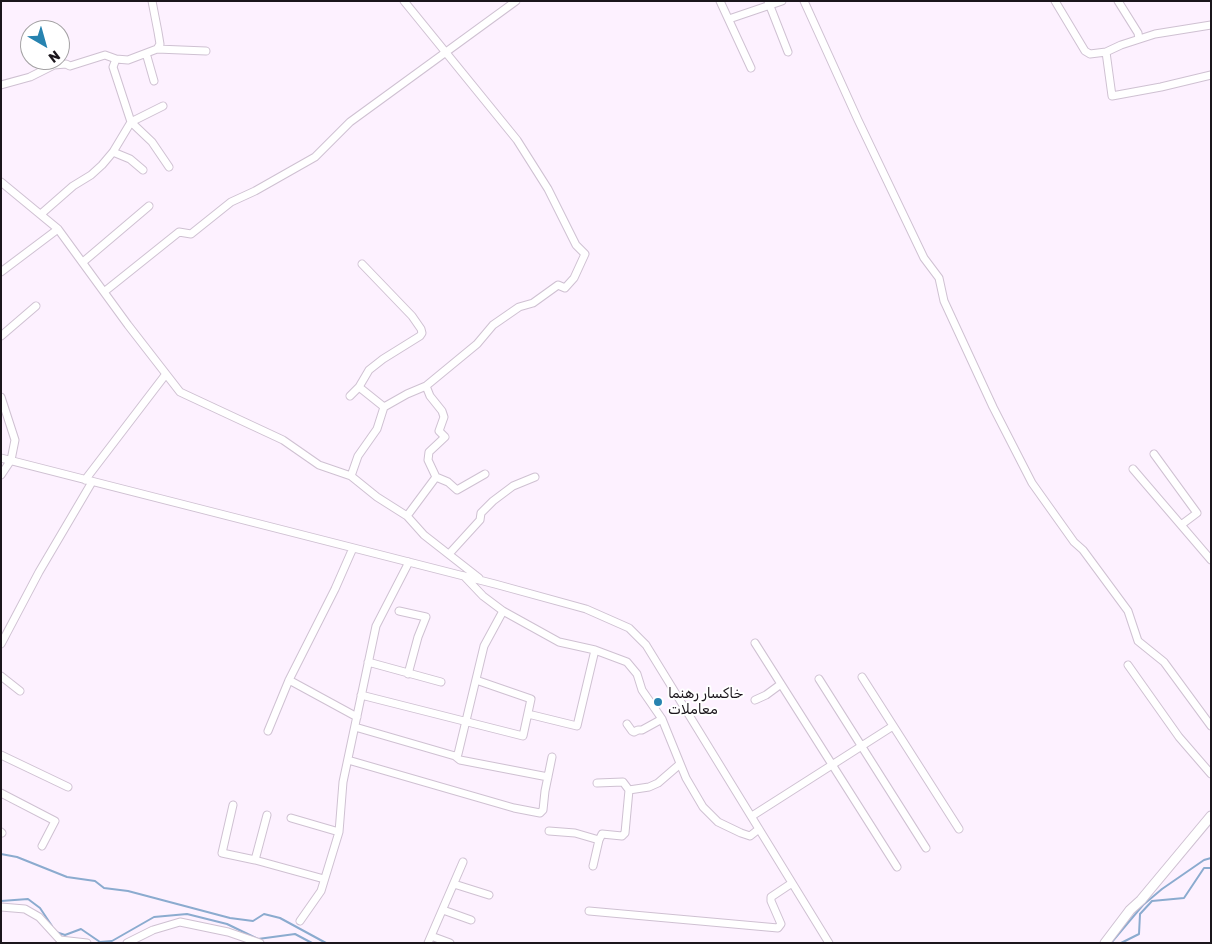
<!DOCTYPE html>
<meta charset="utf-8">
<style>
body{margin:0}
#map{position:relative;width:1212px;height:944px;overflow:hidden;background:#fdf1ff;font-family:Rubik,sans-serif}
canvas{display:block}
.frame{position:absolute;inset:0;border:2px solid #1b161c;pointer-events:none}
.north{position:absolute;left:20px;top:20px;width:50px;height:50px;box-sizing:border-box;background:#fff;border:1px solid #a4a2a4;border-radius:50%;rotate:142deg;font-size:14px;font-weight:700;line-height:20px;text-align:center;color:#1b161c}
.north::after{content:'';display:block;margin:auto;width:18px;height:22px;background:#2783b0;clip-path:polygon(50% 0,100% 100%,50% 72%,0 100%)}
</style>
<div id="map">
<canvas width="1212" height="944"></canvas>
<div class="frame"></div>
<div class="north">N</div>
</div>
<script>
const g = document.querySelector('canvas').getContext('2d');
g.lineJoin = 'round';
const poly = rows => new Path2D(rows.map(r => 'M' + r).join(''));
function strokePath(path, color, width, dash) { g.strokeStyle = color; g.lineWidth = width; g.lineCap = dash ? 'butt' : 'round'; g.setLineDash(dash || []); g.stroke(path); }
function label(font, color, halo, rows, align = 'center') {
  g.font = font + ' Rubik,"Noto Naskh Arabic",sans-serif'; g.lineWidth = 4; g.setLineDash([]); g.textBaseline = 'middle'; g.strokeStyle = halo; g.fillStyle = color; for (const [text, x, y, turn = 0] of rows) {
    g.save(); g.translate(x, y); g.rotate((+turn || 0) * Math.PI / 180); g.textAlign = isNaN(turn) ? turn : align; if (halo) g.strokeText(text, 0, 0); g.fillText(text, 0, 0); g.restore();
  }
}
strokePath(poly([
 [1,854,17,857,67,877,95,881,104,888,128,891,230,918,253,921,264,914,280,918,326,943],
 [1,901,28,899,40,908,52,926],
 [56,932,65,935,81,929,100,942,112,941,154,917,187,914,227,924,258,939,295,934,312,943],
 [331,943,339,943],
 [1111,943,1143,905,1162,889,1204,860,1211,858],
 [1121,943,1139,934,1140,914,1152,901,1184,898,1204,868,1211,868]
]), '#8babcf', 2);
const minor = poly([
 [152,1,158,32,160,44,157,49],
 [720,1,751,68],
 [768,1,788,52],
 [804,1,858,120,924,258,939,278,944,301,993,407,1032,483,1074,542,1083,550,1128,611,1138,641,1164,662,1211,726],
 [1055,1,1085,51,1090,54,1106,52,1121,45,1155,34,1211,25],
 [1118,1,1138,33,1139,39],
 [729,19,782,1],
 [1106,52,1112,96,1161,87,1211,75],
 [146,53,154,81],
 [1,85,30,77,54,65,66,64,70,66,105,55,116,59,128,60,157,49,206,51],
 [163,106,131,122,152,142,169,167],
 [113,152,130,159,143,170],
 [1,182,58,229,128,325,180,392,283,440,319,465,351,476,377,497,407,516,424,535,479,578],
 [41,214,73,186,91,175,102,165,113,152,131,122,113,67,116,59],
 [83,262,149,206],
 [1,272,58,229],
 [104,292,179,232,191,234,231,202,255,191,315,157,350,122,516,1],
 [1,336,36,306],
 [359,387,384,407],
 [350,396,359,387,369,370,383,359,420,336,422,333,421,329,412,316,362,264],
 [1,397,15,440,11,460,1,475],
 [1154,454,1197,513,1181,525],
 [1,458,495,584,586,609,629,628,646,645,829,943],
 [1133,469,1211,560],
 [351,476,358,456,377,429,384,407,407,394,426,386,477,344,493,325,519,307,533,303,558,285,565,288,574,278,585,254,576,245,548,189,517,140,404,1],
 [436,477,448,482,457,490,485,474],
 [85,480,166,374],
 [407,516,436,477,428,460,429,452,445,437,439,431,444,417,442,411,430,396,426,386],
 [449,554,480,520,481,513,493,501,513,486,535,477],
 [464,576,483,596,503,611,559,642,595,650,627,662,637,674,642,690,662,719,686,778,703,807,718,822,741,833,750,836,759,829],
 [399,611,426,617,418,637,408,674],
 [755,643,897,867],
 [1,644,39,572,92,482],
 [368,662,441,682],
 [1128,665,1179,737,1211,774],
 [1,676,20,691],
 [862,677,959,829],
 [819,679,926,848],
 [289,680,357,717],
 [361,695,523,736,531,699,476,680],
 [755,700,766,695,781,684],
 [528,714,577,726,595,650],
 [627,724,632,731,634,732,638,730,642,730,662,719],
 [355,727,455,756,460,760,548,777],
 [268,731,289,680,335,589,353,548],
 [1,755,68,787],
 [455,756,458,754,484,646,503,611],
 [348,760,514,808,540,813,543,810,545,791,552,757],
 [629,790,649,787,658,783,680,764],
 [1,793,55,821,42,846],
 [233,805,222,853,255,860,324,879],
 [752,816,893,726],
 [291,818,339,832],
 [549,831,575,833,599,840],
 [1,832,2,833],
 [255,860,267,815],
 [593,866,599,840,602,834,622,836,625,833,629,790,623,782,597,783],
 [454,884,489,895],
 [1,907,25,909,39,917,60,940,87,943],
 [443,910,471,920],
 [589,911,778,928,781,924,771,901,771,897,792,883],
 [300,921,321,891,339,832,343,782,376,626,409,562],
 [431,936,450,943],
 [127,943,153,930,180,922,228,932,260,943],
 [428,943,463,862]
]);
const major = poly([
 [1105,943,1130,910,1141,900,1211,816]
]);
strokePath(minor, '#cfc1d2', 9);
strokePath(major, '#cfc1d2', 11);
strokePath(minor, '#fff', 7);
strokePath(major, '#fff', 9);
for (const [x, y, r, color] of [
 [658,702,5,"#2783b0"]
]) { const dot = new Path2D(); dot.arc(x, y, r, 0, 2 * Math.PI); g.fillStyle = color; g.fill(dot); strokePath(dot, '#fff', 2); }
label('14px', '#1b161c', '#fff', [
 ["خاکسار رهنما",668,694],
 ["معاملات",668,710]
], 'left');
</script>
